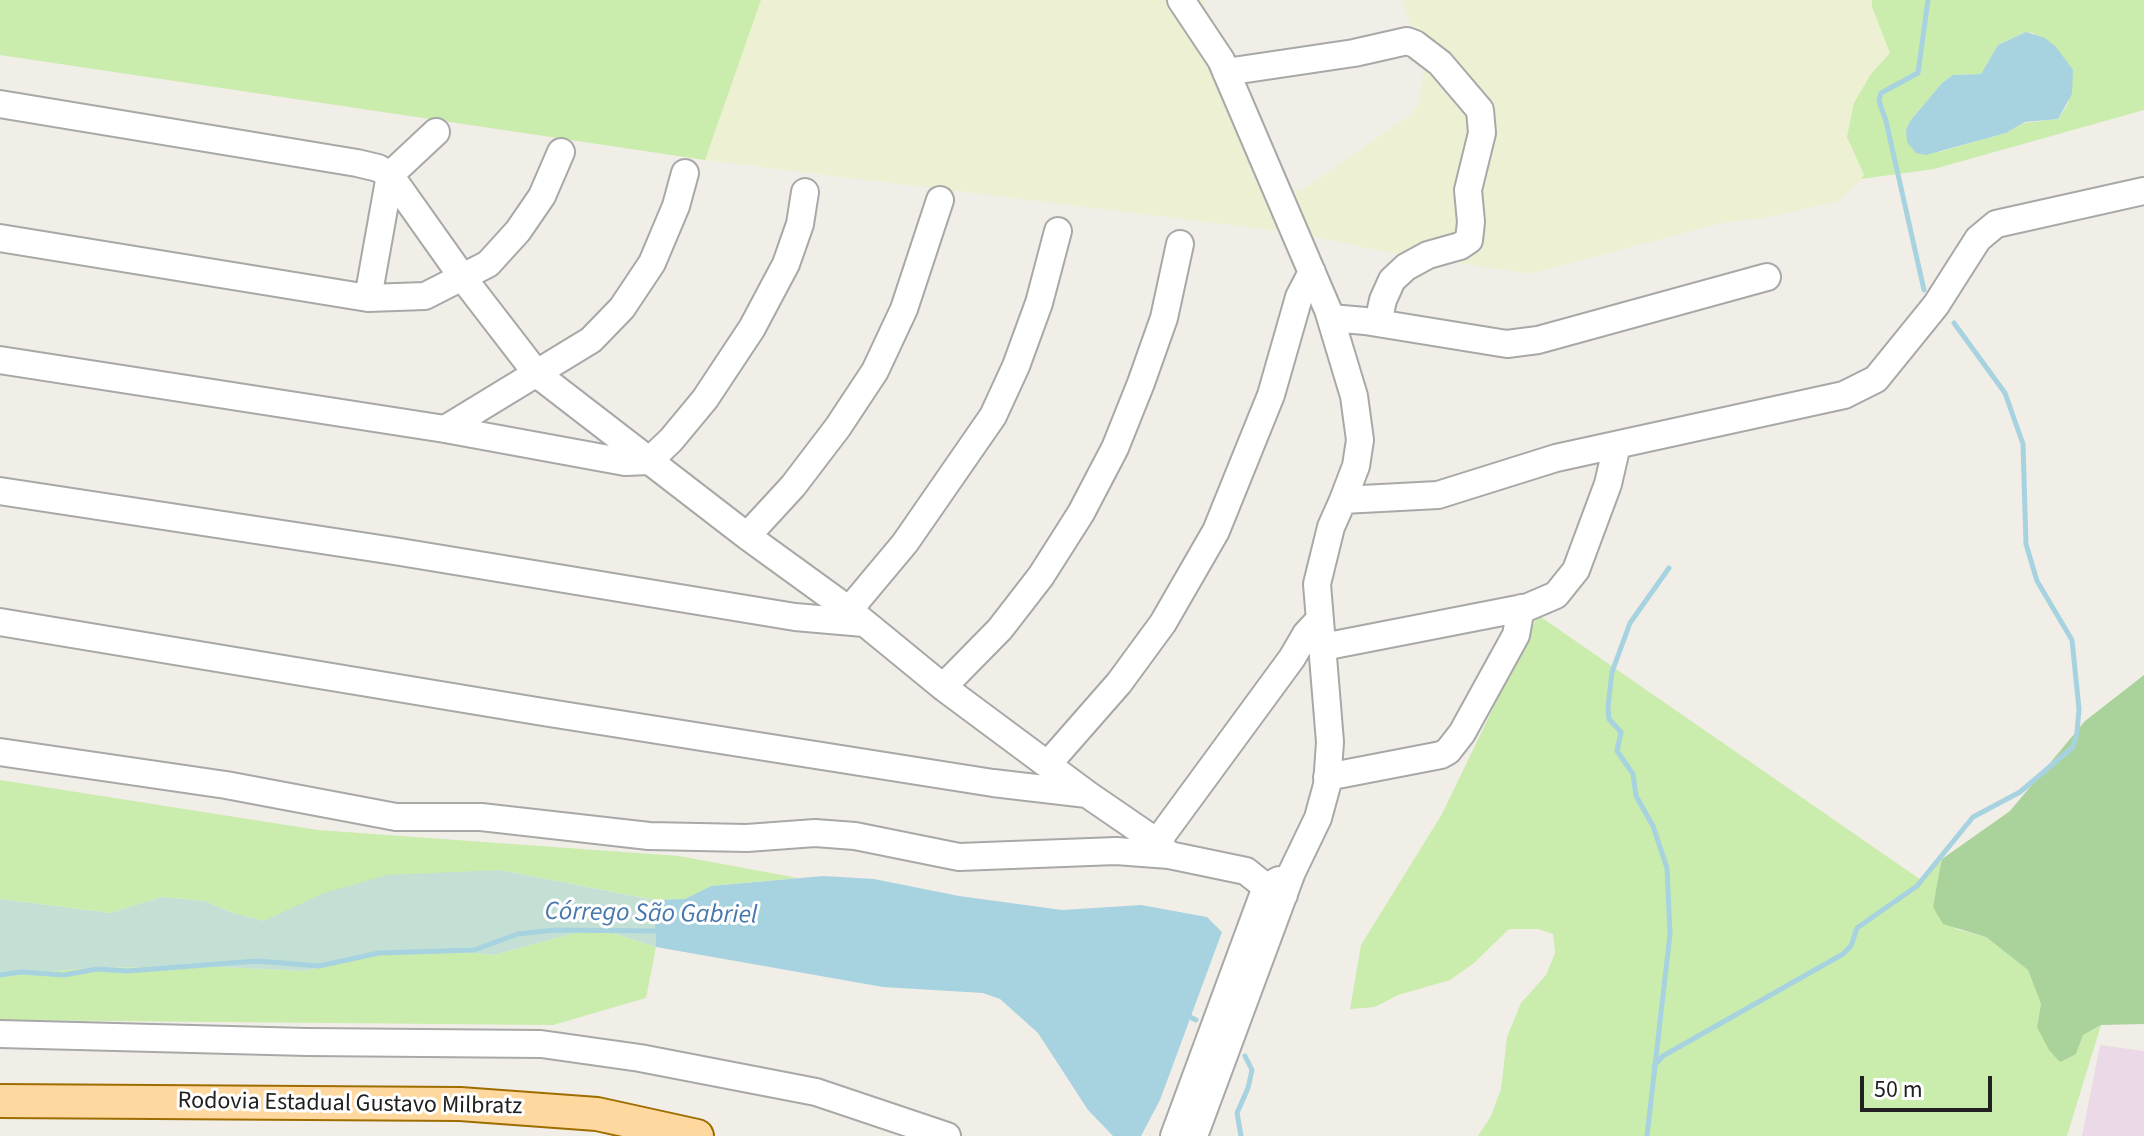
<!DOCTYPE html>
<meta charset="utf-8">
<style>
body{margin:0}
#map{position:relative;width:2144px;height:1136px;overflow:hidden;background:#f1eee7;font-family:"Source Sans 3",sans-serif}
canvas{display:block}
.scale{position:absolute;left:1860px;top:1076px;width:132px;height:36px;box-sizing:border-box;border:4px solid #212121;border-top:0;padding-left:10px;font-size:24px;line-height:28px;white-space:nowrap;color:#212121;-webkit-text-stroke:6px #fff;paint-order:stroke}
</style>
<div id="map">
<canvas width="2144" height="1136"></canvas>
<div class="scale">50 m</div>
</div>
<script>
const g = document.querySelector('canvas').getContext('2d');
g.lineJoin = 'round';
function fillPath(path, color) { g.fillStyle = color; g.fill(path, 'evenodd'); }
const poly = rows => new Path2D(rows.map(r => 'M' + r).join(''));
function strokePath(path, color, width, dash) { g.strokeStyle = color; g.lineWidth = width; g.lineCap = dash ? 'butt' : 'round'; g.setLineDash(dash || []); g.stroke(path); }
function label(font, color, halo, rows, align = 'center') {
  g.font = font + ' "Source Sans 3",sans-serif'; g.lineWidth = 6; g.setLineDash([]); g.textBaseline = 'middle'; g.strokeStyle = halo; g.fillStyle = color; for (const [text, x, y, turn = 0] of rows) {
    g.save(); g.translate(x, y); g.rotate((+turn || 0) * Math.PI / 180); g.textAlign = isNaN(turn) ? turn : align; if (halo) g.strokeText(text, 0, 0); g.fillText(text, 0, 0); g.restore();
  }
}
fillPath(poly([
 [2100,1045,2144,1051,2144,1136,2082,1136]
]), '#ebd9e7');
fillPath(poly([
 [761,0,1203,0,1260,146,1283,189,1302,190,1410,115,1419,103,1425,60,1401,0,1872,0,1872,7,1890,53,1871,74,1847,137,1864,176,1840,201,1768,217,1722,223,1529,274,1371,249,1303,234,705,160]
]), '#edf0d2');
fillPath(poly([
 [0,0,761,0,705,160,0,55],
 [1872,0,2144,0,2144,110,1934,169,1861,179,1864,175,1847,137,1854,103,1871,74,1890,53,1872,7],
 [2026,32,2034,33,2069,102,2058,119,2024,123,2006,133,1939,152,1906,130,1910,121,1942,83,1953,75,1981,74,1998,45],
 [1538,615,1921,880,1942,859,1933,907,1956,929,1986,937,2028,970,2041,1004,2037,1027,2076,1054,2083,1035,2101,1025,2067,1136,1478,1136,1491,1116,1501,1089,1507,1037,1521,1003,1546,975,1555,953,1553,934,1538,929,1509,929,1474,963,1450,980,1398,995,1375,1007,1350,1009,1361,945,1442,814],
 [0,780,318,830,679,856,798,878,711,886,685,899,655,900,500,870,289,911,264,921,233,913,204,901,162,897,110,913,0,899],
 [575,933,613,933,656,947,646,998,553,1025,0,1020,0,976,90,968,203,966,304,971,364,957,439,949,494,955]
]), '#caecac');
fillPath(poly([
 [2144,675,2144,1024,2101,1025,2083,1035,2076,1054,2060,1062,2049,1050,2037,1027,2041,1004,2028,970,1986,937,1943,924,1933,907,1940,868,1942,859,2010,811,2085,721]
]), '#aad29b');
fillPath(poly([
 [500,870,654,900,656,947,613,933,575,933,494,955,439,949,364,957,304,971,203,966,90,968,0,976,0,899,110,913,162,897,204,901,233,913,264,921,324,893,387,875]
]), '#c4e0d4');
fillPath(poly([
 [2026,32,2045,38,2056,47,2073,70,2072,94,2058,119,2025,122,2006,133,1926,155,1916,153,1907,142,1906,130,1910,121,1942,83,1953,75,1981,74,1998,45],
 [823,876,874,879,959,896,1062,910,1141,905,1207,917,1222,932,1160,1100,1141,1136,1113,1136,1088,1110,1038,1033,1000,999,983,993,883,987,656,947,654,900,685,899,711,886]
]), '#a7d2e0');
strokePath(poly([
 [1924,290,1886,121,1879,101,1881,93,1918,73,1928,0],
 [0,975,21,972,64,975,97,969,127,971,257,961,319,966,379,953,474,950,518,934,555,930,661,931],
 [1186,1015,1196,1020],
 [1654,1066,1663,1056,1843,954,1851,946,1857,928,1917,886,1973,817,2020,792,2073,747,2077,733,2079,709,2072,640,2037,581,2026,544,2023,444,2005,393,1954,323],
 [1241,1136,1237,1113,1248,1088,1252,1070,1245,1056],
 [1647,1136,1670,934,1667,868,1653,826,1636,796,1633,774,1617,751,1621,732,1609,719,1608,707,1612,672,1630,623,1669,568]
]), '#a7d2e0', 5);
const minor = poly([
 [1181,0,1221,60,1328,310,1354,396,1360,440,1356,466,1343,500,1438,495,1556,458,1844,395,1876,379,1936,305,1978,239,1996,224,2144,191],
 [1226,72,1354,53,1407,41,1415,44,1440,63,1480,110,1482,133,1468,190,1471,222,1469,240,1460,246,1428,255,1406,267,1392,280,1383,300,1378,323],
 [0,104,357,163,378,168,390,175,463,278,537,374,747,536,849,610,943,687,1087,794,1157,842,1169,855],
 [0,238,368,298,425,296,488,264,518,231,542,196,561,152],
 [368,298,390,175,436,132],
 [1331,318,1365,321,1507,344,1538,340,1767,277],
 [0,360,445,429,625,462,649,461,671,440,705,399,752,328,786,264,800,224,805,192],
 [445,429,591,340,622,308,652,263,676,206,685,173],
 [0,491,394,551,795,617,864,623],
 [747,536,793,486,838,427,875,371,904,309,940,200],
 [849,610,905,543,993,416,1016,366,1039,303,1058,231],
 [0,622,543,712,993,783,1087,794],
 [1323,647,1528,607,1556,595,1576,570,1608,484,1617,445],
 [943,687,1000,629,1041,576,1081,513,1115,448,1141,383,1164,318,1180,244],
 [0,752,226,785,396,817,481,817,649,836,747,838,815,833,855,836,959,857,1116,851,1169,855,1246,871,1266,887,1284,895],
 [1048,764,1119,683,1163,623,1216,531,1271,395,1299,297,1312,272],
 [1327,777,1441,755,1448,751,1462,733,1516,635,1521,608],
 [1157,842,1292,658,1306,634,1320,619],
 [0,1034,307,1042,541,1044,640,1058,816,1092,947,1136],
 [1174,1136,1266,887,1279,880],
 [1194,1136,1292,872,1318,818,1327,785,1330,742,1317,584,1331,527,1343,500]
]);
const major = poly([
 [0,1101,460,1104,597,1114,697,1136]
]);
strokePath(minor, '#a8a8a8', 30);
strokePath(major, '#9e6d00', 36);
strokePath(minor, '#fff', 26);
strokePath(major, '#ffd89f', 32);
label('24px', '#212121', '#fff', [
 ["Rodovia Estadual Gustavo Milbratz",350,1105,1]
]);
label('italic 26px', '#4677ad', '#fff', [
 ["Córrego São Gabriel",651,915,1]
]);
</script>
